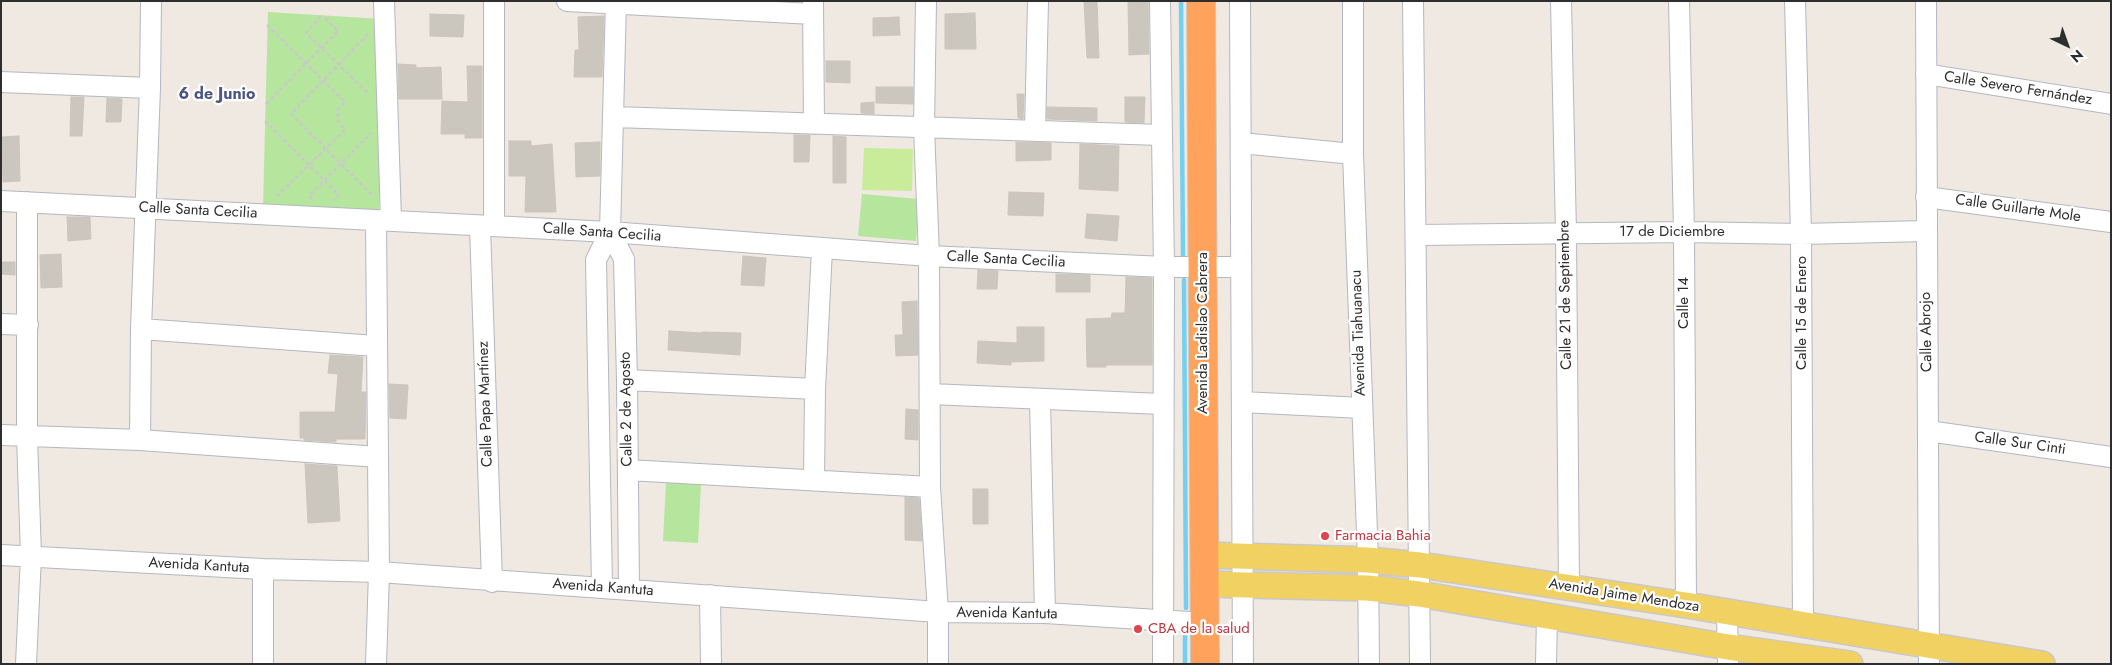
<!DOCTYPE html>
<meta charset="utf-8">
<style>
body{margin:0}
#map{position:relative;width:2112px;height:665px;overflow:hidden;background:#efe9e1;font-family:Jost,sans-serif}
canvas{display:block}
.frame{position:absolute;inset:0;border:2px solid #2e2e2e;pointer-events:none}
.north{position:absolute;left:2042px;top:20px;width:50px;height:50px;-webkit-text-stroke:4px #fff;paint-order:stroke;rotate:138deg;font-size:14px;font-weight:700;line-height:20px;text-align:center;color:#2e2e2e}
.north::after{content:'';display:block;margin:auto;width:18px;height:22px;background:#2e2e2e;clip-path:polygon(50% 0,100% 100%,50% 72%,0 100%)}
</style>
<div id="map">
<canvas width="2112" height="665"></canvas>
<div class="frame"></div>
<div class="north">N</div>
</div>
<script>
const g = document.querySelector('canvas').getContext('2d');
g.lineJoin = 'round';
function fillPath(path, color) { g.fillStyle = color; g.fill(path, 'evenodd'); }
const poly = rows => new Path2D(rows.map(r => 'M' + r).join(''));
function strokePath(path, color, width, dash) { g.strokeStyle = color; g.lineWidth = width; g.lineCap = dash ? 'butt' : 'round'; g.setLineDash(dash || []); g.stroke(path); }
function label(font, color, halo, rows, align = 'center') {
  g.font = font + ' Jost,sans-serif'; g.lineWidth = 4.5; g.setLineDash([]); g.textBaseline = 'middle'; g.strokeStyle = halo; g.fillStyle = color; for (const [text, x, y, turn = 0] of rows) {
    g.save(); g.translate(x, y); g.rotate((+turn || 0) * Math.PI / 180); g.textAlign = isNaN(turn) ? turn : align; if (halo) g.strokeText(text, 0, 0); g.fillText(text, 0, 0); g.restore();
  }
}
fillPath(poly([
 [268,12,382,19,379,210,263,207],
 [862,194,919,199,916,241,858,236],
 [666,483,701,484,698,543,663,541]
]), '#b6e59e');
fillPath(poly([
 [864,148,913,149,912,191,862,190]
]), '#c9ec9a');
strokePath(poly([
 [1181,1,1183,255],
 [1184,280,1186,608],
 [1185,664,1185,636]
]), '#75cff0', 4.5);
const building = poly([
 [1084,1,1097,1,1099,58,1087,58,1084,1],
 [1128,1,1148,1,1149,54,1129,55,1128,1],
 [975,13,976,49,945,49,945,14,975,13],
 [430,14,464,15,463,37,430,36,430,14],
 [604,16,602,77,574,77,575,50,579,50,578,17,604,16],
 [899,17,900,35,873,36,873,18,899,17],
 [826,61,850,61,850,83,826,82,826,61],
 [398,64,416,65,416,68,441,67,442,99,399,99,398,64],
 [467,66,482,66,482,138,465,138,465,134,441,134,442,101,468,102,467,66],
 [876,87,913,87,913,104,876,103,876,87],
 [1017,94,1024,94,1023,119,1018,118,1017,94],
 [71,97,84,97,82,136,70,136,71,97],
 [1125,97,1145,97,1144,123,1125,122,1125,97],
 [107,98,122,99,121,122,106,122,107,98],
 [874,102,874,114,861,113,861,103,874,102],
 [1047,107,1097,108,1097,121,1047,119,1047,107],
 [794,135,810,135,809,162,794,162,794,135],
 [19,136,20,181,3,182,2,137,19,136],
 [833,136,846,137,846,183,833,183,833,136],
 [509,141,531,141,531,146,552,144,556,212,525,212,526,176,509,176,509,141],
 [600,142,600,176,576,177,575,143,600,142],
 [1016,142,1051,143,1051,160,1016,161,1016,142],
 [1080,144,1119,146,1118,191,1079,189,1080,144],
 [1009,192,1044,193,1043,216,1008,215,1009,192],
 [1087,214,1119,216,1117,241,1085,238,1087,214],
 [67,217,90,217,91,239,68,241,67,217],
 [61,254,62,287,41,288,40,255,61,254],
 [743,256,766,258,764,286,741,285,743,256],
 [1,262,15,262,15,275,1,274,1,262],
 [978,270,998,271,997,289,977,289,978,270],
 [1056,274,1090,275,1090,292,1056,292,1056,274],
 [1126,277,1152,278,1152,365,1106,365,1106,367,1087,367,1086,319,1111,318,1112,313,1125,313,1126,277],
 [917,301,918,355,896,356,895,335,903,335,902,302,917,301],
 [1017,327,1044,327,1044,361,1011,362,1011,365,977,363,978,341,1017,343,1017,327],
 [669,331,702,333,702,332,741,333,740,355,668,350,669,331],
 [330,355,363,357,361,392,366,392,365,439,336,439,336,442,304,440,304,438,300,438,300,412,335,412,338,374,328,373,330,355],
 [389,384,408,385,406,419,390,418,389,384],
 [906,409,918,410,918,440,905,439,906,409],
 [305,464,337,466,340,521,308,523,305,464],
 [973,489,988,489,988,524,973,524,973,489],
 [905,497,919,498,922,541,905,540,905,497]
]);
fillPath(building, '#cbc7bf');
strokePath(building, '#cbc5ba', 1);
const minor = poly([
 [384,1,391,220],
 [567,1,813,14],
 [813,1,814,124],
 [926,1,924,128,929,256,930,487,938,612,938,664],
 [1160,1,1164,267,1163,664],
 [1240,1,1243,664],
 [1353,1,1353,154,1368,560,1369,664],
 [1413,1,1420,664],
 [1561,1,1566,233,1569,588],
 [1679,1,1684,232,1686,605],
 [1795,1,1801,234,1803,625],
 [1926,1,1929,664],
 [1926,74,2111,104],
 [1,82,150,88],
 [614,117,1161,135],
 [1035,131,1038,1],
 [1241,143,1353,154],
 [1926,197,2111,222],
 [1,201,610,232,929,256,1164,267,1241,267],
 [376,220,379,572,376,664],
 [480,226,492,582],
 [494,226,494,1],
 [610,232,624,259,627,380,629,589],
 [1417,235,1684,232,1801,234,1926,231],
 [1,324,28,325],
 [141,329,376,346],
 [627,380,815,389],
 [930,394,1162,404],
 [1040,400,1045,613],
 [1242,402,1362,408],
 [1928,431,2111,457],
 [1,435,140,440,378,457],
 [140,440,141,329,150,88,151,1],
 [628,470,930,487],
 [814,480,815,389,822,249],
 [1,555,263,569,379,572,938,612,1045,613,1205,623],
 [602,587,596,260,610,232,616,1],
 [710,595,711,664],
 [1727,613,1728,664],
 [26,664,31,556,27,437,27,202],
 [263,664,263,569],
 [1546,664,1547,616]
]);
const major = poly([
 [1204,555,1368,560,1420,565,1686,605,2042,664],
 [1204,584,1368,588,1419,594,1728,647,1850,664]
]);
const highway = poly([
 [1201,1,1205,664]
]);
strokePath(minor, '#b4b7c1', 22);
strokePath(major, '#c9c9c9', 28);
strokePath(highway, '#c9c9c9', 30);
strokePath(poly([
 [321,16,306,33,369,94],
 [267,25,345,102,338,109,338,121,345,130,276,197],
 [368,34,291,114,373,196],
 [266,104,338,31,323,16],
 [265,121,339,195,334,200],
 [312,199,309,196,371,133]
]), '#c9c9c9', 2.5, [4, 2.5]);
strokePath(minor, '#fff', 20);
strokePath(major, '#f2d163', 25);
strokePath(highway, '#ffa35c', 28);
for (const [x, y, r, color] of [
 [1325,536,5,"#e0444e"],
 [1138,629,5,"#e0444e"]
]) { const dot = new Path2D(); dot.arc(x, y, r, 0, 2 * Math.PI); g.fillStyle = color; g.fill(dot); strokePath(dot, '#fff', 2); }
label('15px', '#2e2e2e', '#fff', [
 ["Calle Severo Fernández",2018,89,9],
 ["Calle Guillarte Mole",2018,209,8],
 ["Calle Santa Cecilia",198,211,3],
 ["17 de Diciembre",1672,232],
 ["Calle Santa Cecilia",602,233,4],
 ["Calle Santa Cecilia",1006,260,3],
 ["Calle 21 de Septiembre",1566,295,-91],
 ["Calle 14",1684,303,-90],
 ["Calle 15 de Enero",1802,313,-90],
 ["Calle Abrojo",1927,332,-91],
 ["Avenida Ladislao Cabrera",1203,333,-90],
 ["Avenida Tiahuanacu",1359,333,-92],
 ["Calle Papa Martínez",486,404,-92],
 ["Calle 2 de Agosto",627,409,-91],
 ["Calle Sur Cinti",2020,444,8],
 ["Avenida Kantuta",199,566,3],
 ["Avenida Kantuta",603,588,4],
 ["Avenida Jaime Mendoza",1624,596,9],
 ["Avenida Kantuta",1007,614,1]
]);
label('15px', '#be3a42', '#fff', [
 ["Farmacia Bahia",1335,536],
 ["CBA de la salud",1148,629]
], 'left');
label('bold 16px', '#4d5680', '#fff', [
 ["6 de Junio",217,95]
]);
</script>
